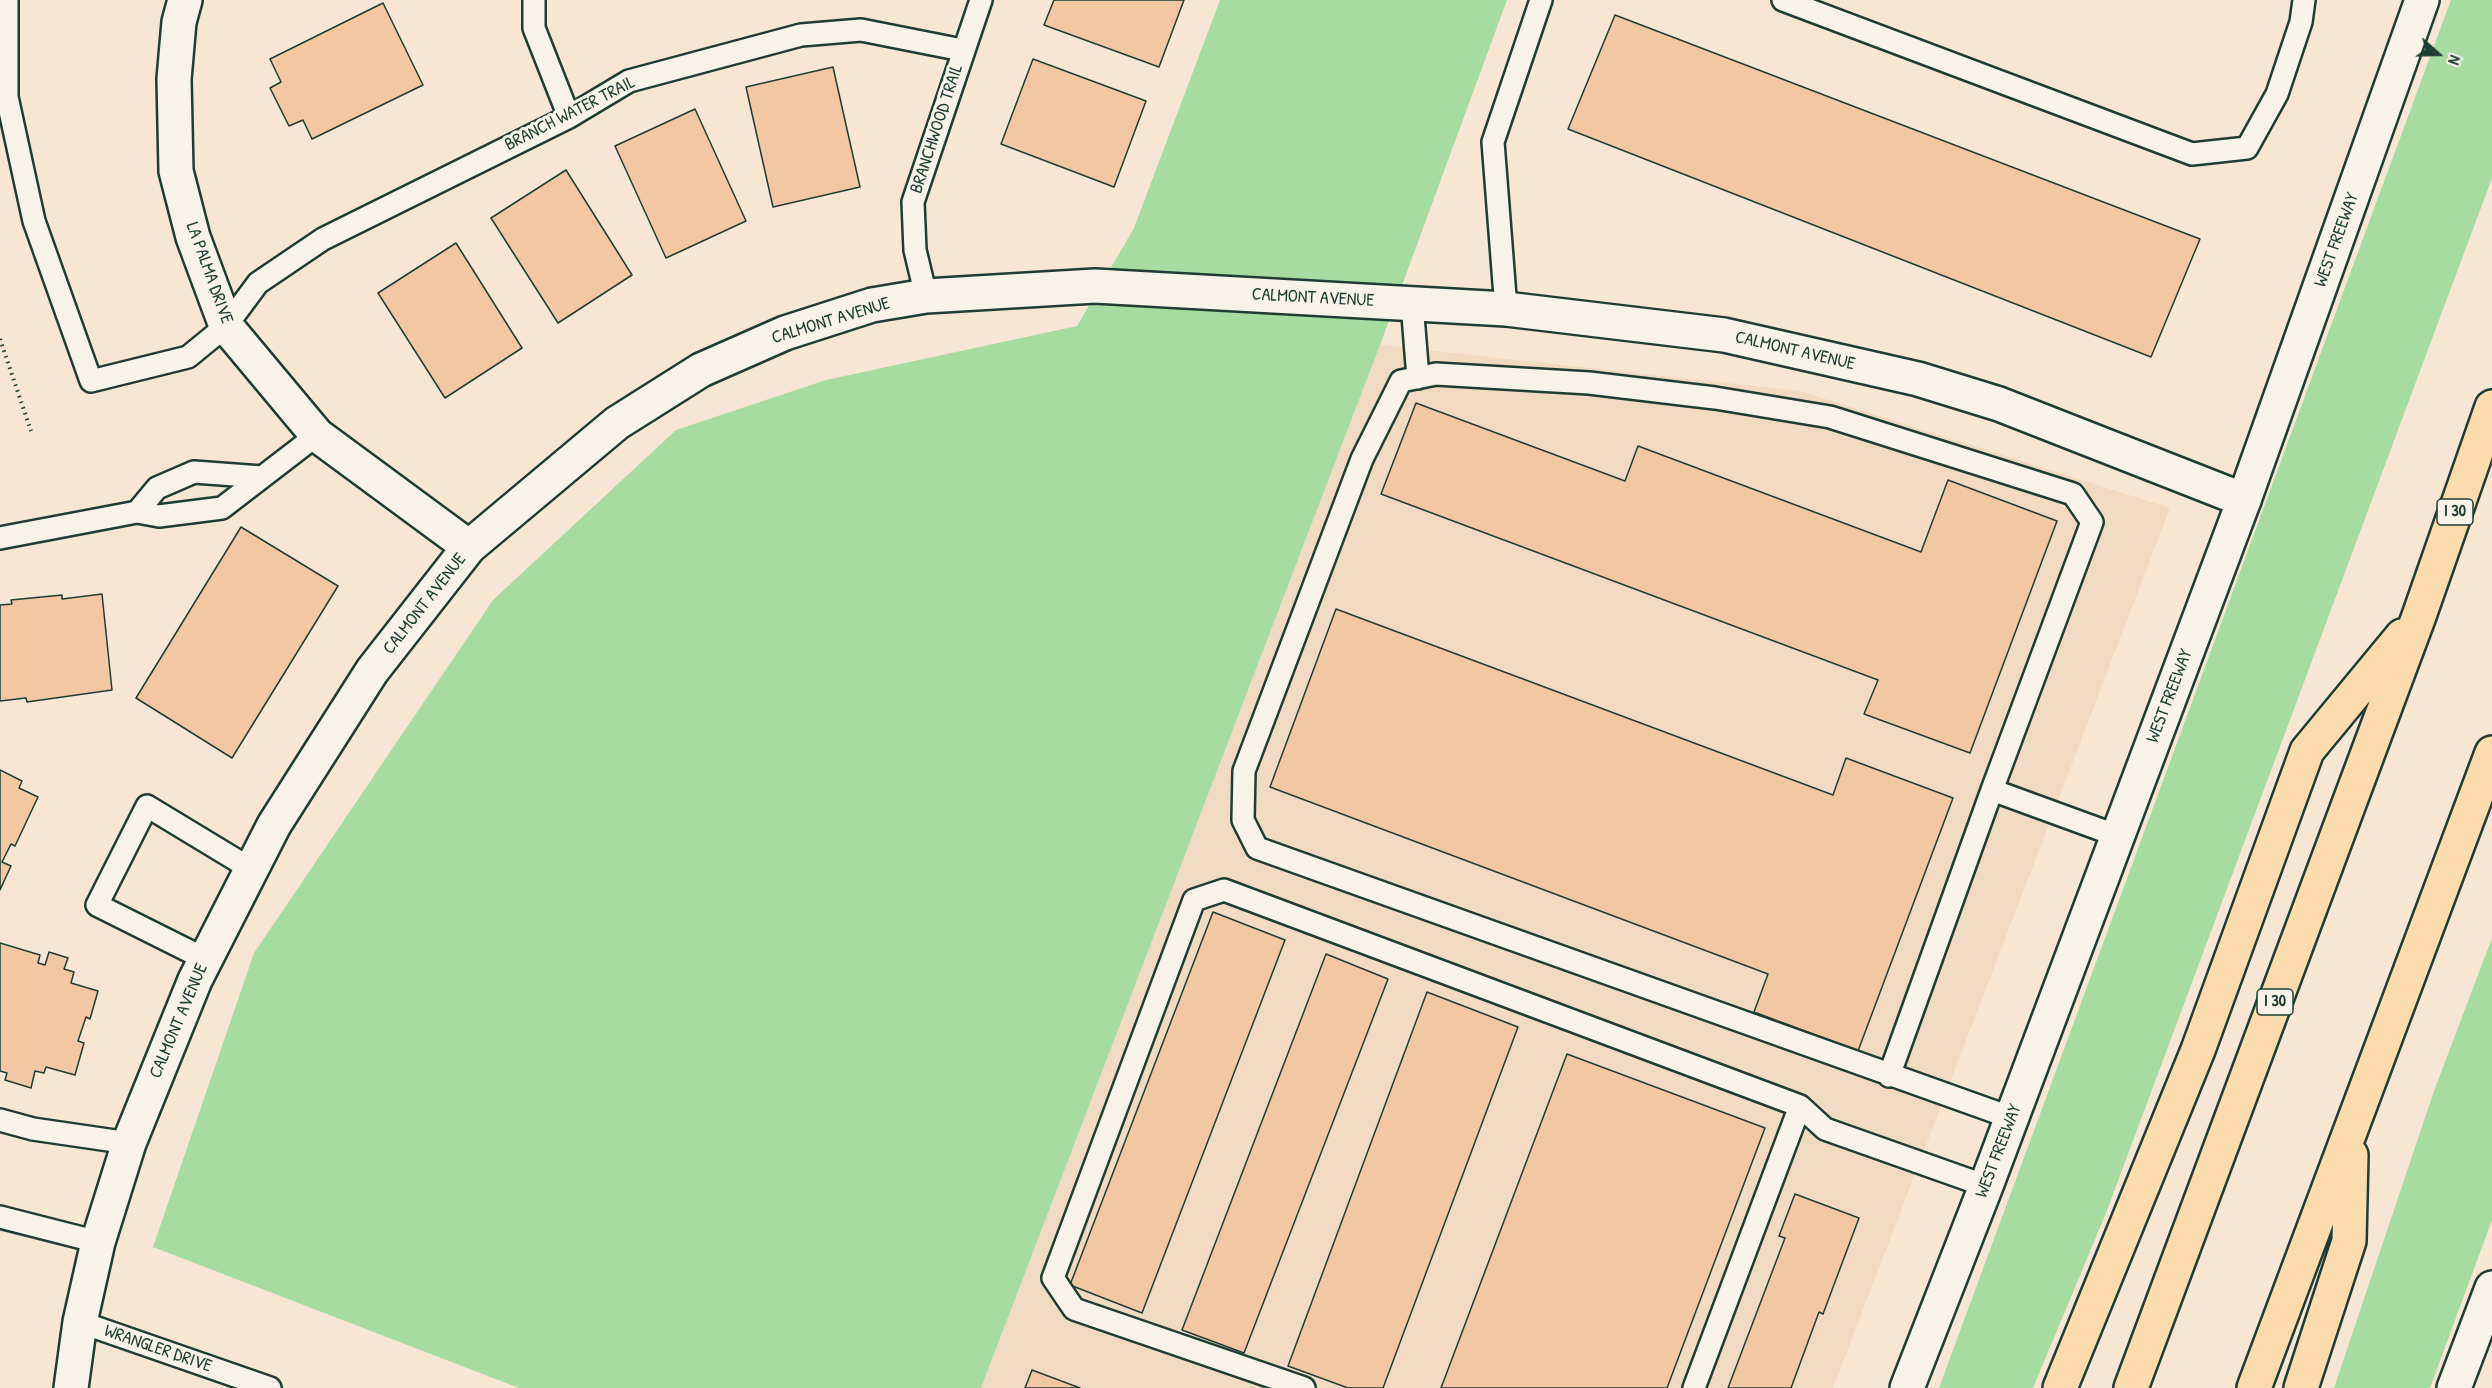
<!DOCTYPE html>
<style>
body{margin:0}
#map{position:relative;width:2492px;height:1388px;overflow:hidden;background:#f6e6d3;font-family:"Patrick Hand",sans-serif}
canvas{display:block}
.north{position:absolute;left:2408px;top:24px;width:60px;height:60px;-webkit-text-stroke:4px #f7f3e8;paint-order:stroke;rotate:110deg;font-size:16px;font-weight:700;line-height:24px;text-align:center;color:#1f3d34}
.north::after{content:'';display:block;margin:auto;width:21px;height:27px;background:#1f3d34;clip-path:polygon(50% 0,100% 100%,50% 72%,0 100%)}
</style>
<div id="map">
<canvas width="2492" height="1388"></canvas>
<div class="north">N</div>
</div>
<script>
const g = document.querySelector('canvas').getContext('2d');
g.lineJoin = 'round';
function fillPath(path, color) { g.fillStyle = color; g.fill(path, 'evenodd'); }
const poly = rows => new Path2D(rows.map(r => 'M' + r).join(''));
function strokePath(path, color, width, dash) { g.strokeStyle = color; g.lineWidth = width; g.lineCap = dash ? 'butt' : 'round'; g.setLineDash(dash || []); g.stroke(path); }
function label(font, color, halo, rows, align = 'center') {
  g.font = font + ' "Patrick Hand",sans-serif'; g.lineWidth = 6; g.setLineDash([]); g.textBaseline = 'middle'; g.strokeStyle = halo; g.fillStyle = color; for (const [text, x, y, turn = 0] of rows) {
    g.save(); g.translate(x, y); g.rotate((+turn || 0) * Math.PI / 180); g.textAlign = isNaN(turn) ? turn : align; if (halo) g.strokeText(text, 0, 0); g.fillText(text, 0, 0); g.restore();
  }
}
fillPath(poly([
 [1380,345,1800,391,2170,508,1833,1388,981,1388]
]), '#f1dac2');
fillPath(poly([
 [1220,0,1507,0,1380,345,981,1388,519,1388,153,1247,254,953,493,600,676,430,826,380,1077,326,1134,228],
 [2451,0,2492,0,2492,178,2106,1213,2033,1388,1939,1388],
 [2492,938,2492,1220,2430,1388,2334,1388,2434,1091]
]), '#a6dca0');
const building = poly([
 [1054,0,1184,0,1159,67,1044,25,1054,0],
 [383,3,423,85,312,139,303,120,289,126,270,88,281,82,270,59,383,3],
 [1615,15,2200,239,2151,357,1568,129,1615,15],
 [1033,59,1146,101,1114,187,1001,144,1033,59],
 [833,67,860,187,773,207,746,87,833,67],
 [695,109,746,221,666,258,615,146,695,109],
 [566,170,632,275,558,323,491,218,566,170],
 [456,243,522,348,445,398,378,293,456,243],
 [1416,403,1625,481,1638,446,1921,552,1948,480,2057,521,1970,753,1864,714,1878,680,1381,494,1416,403],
 [241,527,338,586,232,758,136,698,241,527],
 [102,594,112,690,27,702,26,698,0,701,0,605,12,604,11,600,62,595,62,599,102,594],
 [1336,609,1833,795,1846,758,1953,798,1858,1051,1754,1012,1768,974,1270,787,1336,609],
 [0,770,22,781,19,788,38,797,15,846,11,844,2,862,11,866,0,890,0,770],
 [1213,912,1285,940,1142,1313,1070,1285,1213,912],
 [0,943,40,955,38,963,45,965,49,952,68,958,64,969,74,972,71,983,98,991,90,1019,86,1017,78,1041,84,1043,75,1075,46,1067,44,1073,35,1071,31,1088,5,1080,7,1073,0,1071,0,943],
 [1326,954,1388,979,1244,1353,1182,1330,1326,954],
 [1427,992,1518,1027,1383,1388,1348,1388,1288,1366,1427,992],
 [1567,1054,1765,1128,1667,1388,1441,1388,1567,1054],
 [1795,1194,1859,1218,1823,1314,1819,1312,1791,1388,1728,1388,1785,1238,1779,1236,1795,1194],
 [1032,1370,1080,1388,1025,1388,1032,1370]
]);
fillPath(building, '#f4c7a3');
strokePath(building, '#1f3d34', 1.5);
const service = poly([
 [7,0,7,97,34,221,91,381,188,357,226,326,258,283,323,239,569,117,629,81,801,35,861,30,962,50],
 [534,0,534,28,569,117],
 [1783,0,2192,154,2247,148,2277,94,2301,22,2304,0],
 [926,296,915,250,913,202,981,0],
 [1412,303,1418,378],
 [1506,309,1493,142,1541,0],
 [137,512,157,488,194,472,262,477],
 [0,538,137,512,159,516,222,508,317,435],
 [205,959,97,905,147,806,251,869],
 [1889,1076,1992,790],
 [2012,1118,1257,848,1243,820,1244,771,1362,459,1401,381,1436,374,1589,383,1715,398,1830,417,2073,494,2092,522,1992,790,2118,836],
 [0,1120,33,1129,129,1143],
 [0,1217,98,1242],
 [80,1322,270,1388],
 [1304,1388,1074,1309,1053,1278,1194,900,1224,890,1800,1106,1825,1129,1986,1186],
 [1694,1388,1800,1106]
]);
const tertiary = poly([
 [185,0,179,22,174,79,176,171,193,237,226,326,317,435,469,547],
 [71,1388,80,1322,98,1242,129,1143,195,980,274,825,372,671,469,547,617,423,701,370,785,333,872,305,926,296,1095,286,1506,309,1724,335,1918,379,1999,404,2244,500]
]);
const secondary = poly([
 [1907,1388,1986,1186,2244,500,2422,0],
 [2454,1388,2492,1288]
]);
const motorway = poly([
 [2060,1388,2198,1050,2307,751,2402,636],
 [2131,1388,2419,616,2492,407],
 [2254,1388,2492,753],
 [2301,1388,2349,1241,2351,1155]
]);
strokePath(service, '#1f3d34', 26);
strokePath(tertiary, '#1f3d34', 38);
strokePath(secondary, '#1f3d34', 38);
strokePath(motorway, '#1f3d34', 38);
strokePath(poly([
 [0,339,31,431]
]), '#1f3d34', 4, [1.5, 4.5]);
strokePath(service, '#f7f3e8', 21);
strokePath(tertiary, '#f7f3e8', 33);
strokePath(secondary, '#f7f3e8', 33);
strokePath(motorway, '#fcdcac', 33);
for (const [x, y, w] of [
 [2455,512,36],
 [2275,1002,36]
]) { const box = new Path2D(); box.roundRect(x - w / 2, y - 13, w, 26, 4.5); g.fillStyle = '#f7f3e8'; g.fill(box); strokePath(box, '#1f3d34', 1.5); }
label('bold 16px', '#1f3d34', null, [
 ["I 30",2455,512],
 ["I 30",2275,1002]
]);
label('18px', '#1f3d34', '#f7f3e8', [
 ["BRANCH WATER TRAIL",570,114,-27],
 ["BRANCHWOOD TRAIL",937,129,-72],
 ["WEST FREEWAY",2337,240,-70],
 ["LA PALMA DRIVE",209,273,70],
 ["CALMONT AVENUE",1313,298,3],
 ["CALMONT AVENUE",831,321,-17],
 ["CALMONT AVENUE",1795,351,13],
 ["CALMONT AVENUE",425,604,-52],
 ["WEST FREEWAY",2170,696,-69],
 ["CALMONT AVENUE",179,1021,-67],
 ["WEST FREEWAY",1999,1151,-69],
 ["WRANGLER DRIVE",158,1349,19]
]);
</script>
